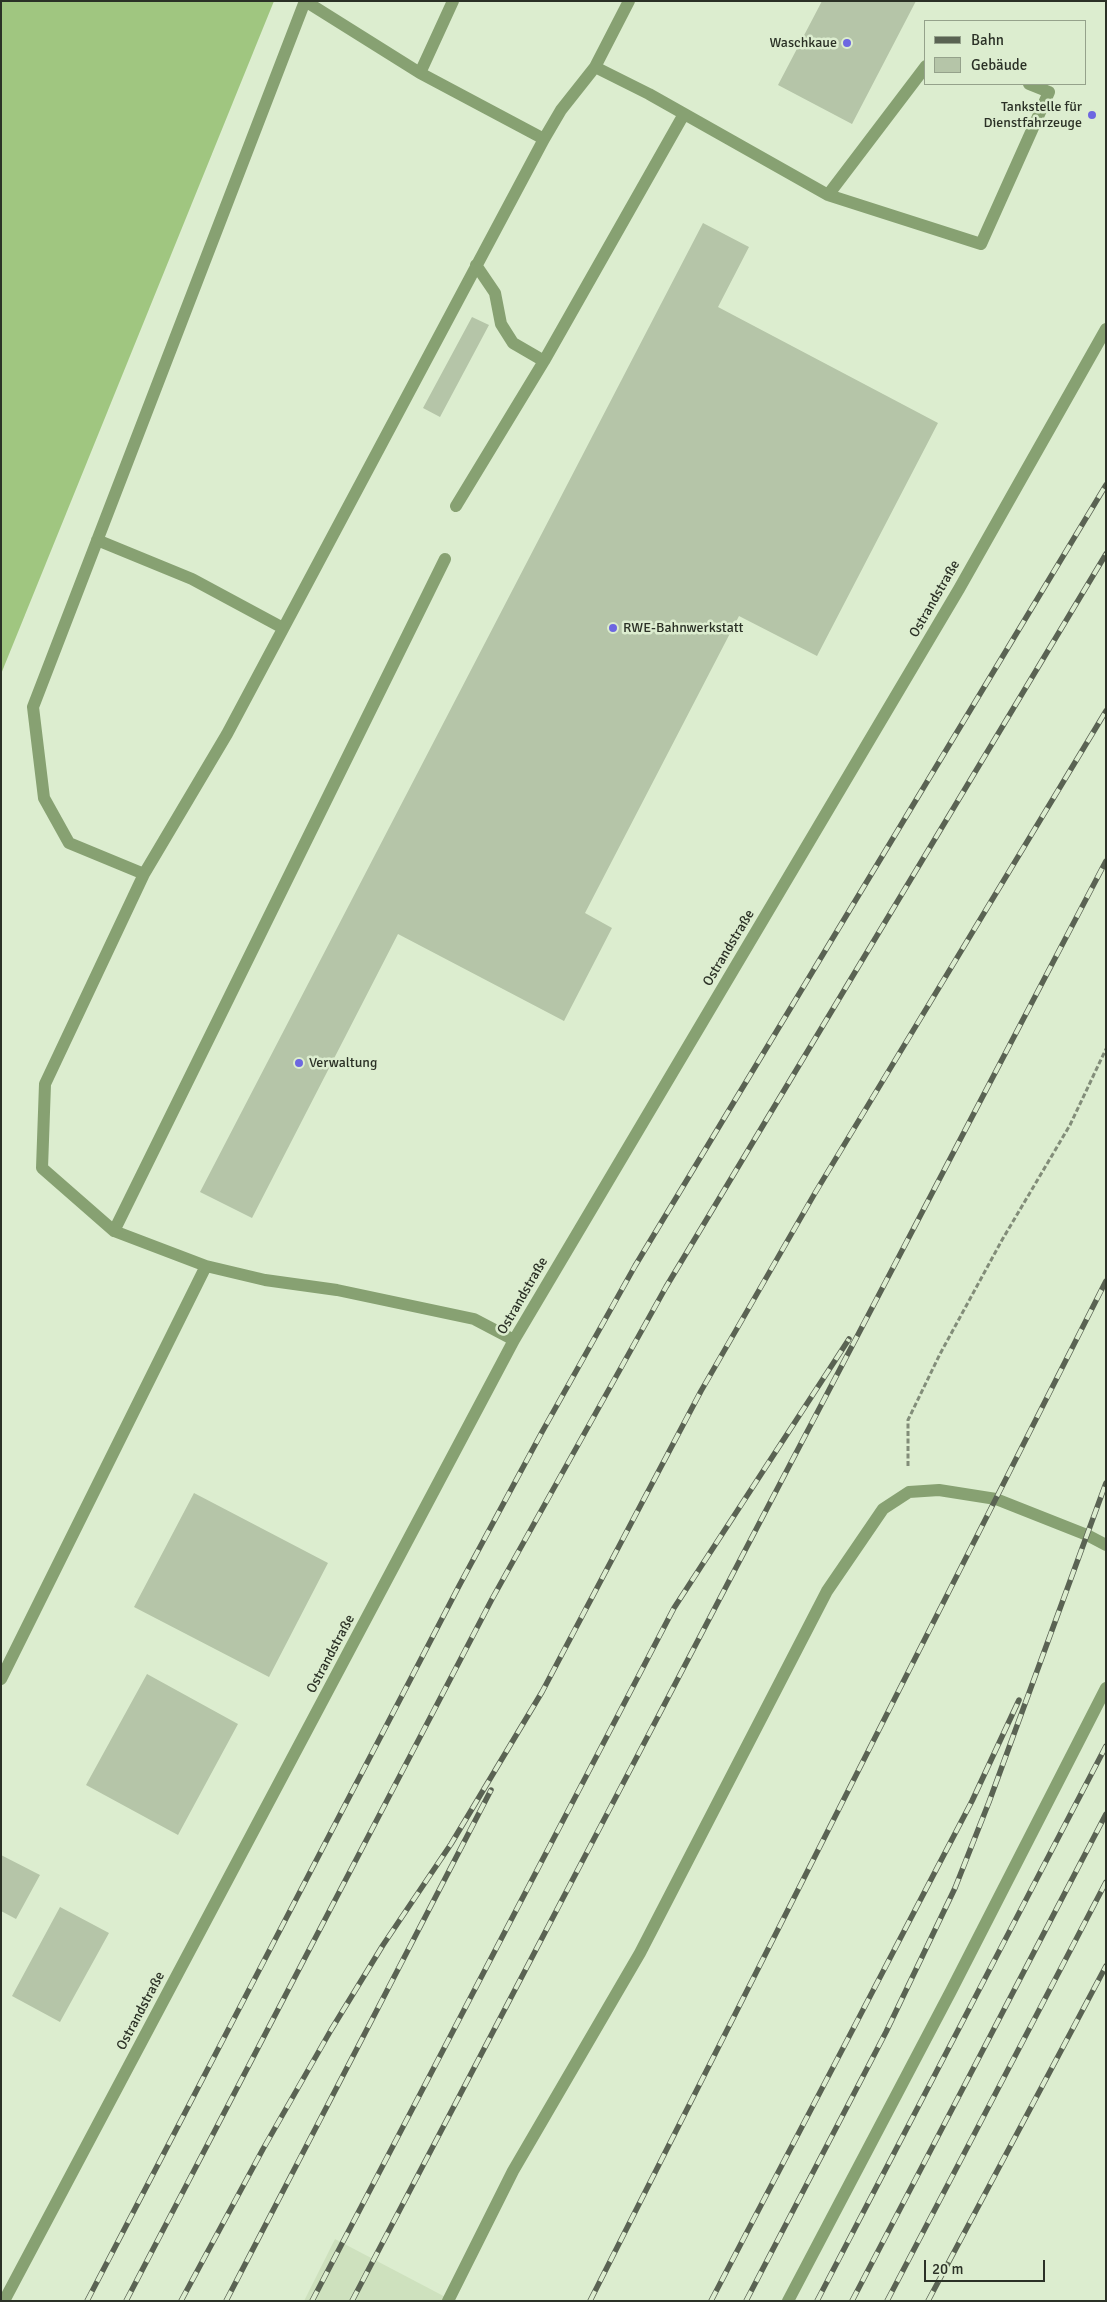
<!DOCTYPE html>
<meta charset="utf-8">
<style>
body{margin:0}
#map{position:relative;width:1107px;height:2302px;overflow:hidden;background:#dcedcf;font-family:Signika,sans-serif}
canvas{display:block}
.frame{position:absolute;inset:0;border:2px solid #2b3126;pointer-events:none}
.legend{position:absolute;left:924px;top:20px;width:162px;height:65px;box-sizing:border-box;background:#dcedcf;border:1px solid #95a28b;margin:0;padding:6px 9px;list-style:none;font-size:15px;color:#2b3126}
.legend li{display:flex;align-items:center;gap:10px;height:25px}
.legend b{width:25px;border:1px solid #95a28b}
.scale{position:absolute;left:924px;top:2260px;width:121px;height:22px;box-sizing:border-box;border:2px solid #2b3126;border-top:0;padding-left:6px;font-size:15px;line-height:18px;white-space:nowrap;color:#2b3126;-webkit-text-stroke:4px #dcedcf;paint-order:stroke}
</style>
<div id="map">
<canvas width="1107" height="2302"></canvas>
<div class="frame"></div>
<ul class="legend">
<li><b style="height:6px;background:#5a6353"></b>Bahn</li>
<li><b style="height:14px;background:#b5c5a8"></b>Gebäude</li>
</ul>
<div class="scale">20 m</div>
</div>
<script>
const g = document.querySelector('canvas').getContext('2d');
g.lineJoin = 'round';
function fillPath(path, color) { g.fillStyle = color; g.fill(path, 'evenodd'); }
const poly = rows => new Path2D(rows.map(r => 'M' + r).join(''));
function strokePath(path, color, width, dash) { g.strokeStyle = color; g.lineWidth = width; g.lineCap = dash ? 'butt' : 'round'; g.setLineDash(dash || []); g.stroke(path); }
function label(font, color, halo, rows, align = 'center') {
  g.font = font + ' Signika,sans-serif'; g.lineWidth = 5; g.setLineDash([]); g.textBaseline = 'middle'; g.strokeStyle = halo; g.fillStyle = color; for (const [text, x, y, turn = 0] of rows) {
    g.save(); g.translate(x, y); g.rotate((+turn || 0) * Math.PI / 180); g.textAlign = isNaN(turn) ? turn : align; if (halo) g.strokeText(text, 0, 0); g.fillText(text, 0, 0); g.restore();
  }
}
fillPath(poly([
 [335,2239,453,2301,304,2301]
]), '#cee1be');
fillPath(poly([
 [1,1,274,1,1,674]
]), '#a0c680');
fillPath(poly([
 [822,1,916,1,852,124,778,85],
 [703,223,749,247,718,307,938,423,817,656,739,616,585,913,612,928,564,1021,398,934,252,1218,200,1192],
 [472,317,489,325,440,417,423,408],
 [194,1493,328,1563,269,1677,134,1607],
 [147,1674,238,1724,178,1835,86,1785],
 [1,1855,40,1875,16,1919,1,1911],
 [60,1907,109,1933,60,2022,12,1996]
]), '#b5c5a8');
strokePath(poly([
 [908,1466,908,1420,940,1354,1002,1240,1070,1125,1106,1049]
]), '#828d79', 3, [5, 2.5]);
strokePath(poly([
 [595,67,649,94,828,195,981,244,1049,92,1029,84],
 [420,73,544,139],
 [828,195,926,66],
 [544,361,684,114],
 [456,506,544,361,513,343,501,324,495,293,476,265],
 [97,540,192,579,283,628],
 [144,874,69,843,44,798,33,707,305,1,420,73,453,1],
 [114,1231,445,559],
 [514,1340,474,1319,337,1290,265,1280,206,1266,114,1231,42,1168,45,1084,144,874,227,734,544,139,561,110,595,67,629,1],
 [1,1679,206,1266],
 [4,2301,514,1340,959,589,1106,329],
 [448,2301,513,2171,640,1953,827,1591,883,1509,909,1492,939,1490,996,1499,1087,1535,1106,1545],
 [788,2301,951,1991,1106,1688]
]), '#87a172', 12);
const rail = poly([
 [87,2301,459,1586,542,1432,635,1266,1106,485],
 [126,2301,492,1599,666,1287,1106,554],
 [181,2301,263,2149,331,2030,383,1945,451,1844,542,1692,701,1391,815,1193,1106,711],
 [226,2301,491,1790],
 [312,2301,674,1608,849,1339],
 [352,2301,1106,861],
 [590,2301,1106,1281],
 [711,2301,972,1801,1019,1700],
 [746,2301,886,2032,955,1888,989,1802,1106,1483],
 [817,2301,1106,1746],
 [852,2301,1106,1814],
 [887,2301,1106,1882],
 [928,2301,1106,1966]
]);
strokePath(rail, '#5a6353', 5.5);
strokePath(rail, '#dcedcf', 4, [11]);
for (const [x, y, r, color] of [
 [847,43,5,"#6d67e1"],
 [1092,115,5,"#6d67e1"],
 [613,628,5,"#6d67e1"],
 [299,1063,5,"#6d67e1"]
]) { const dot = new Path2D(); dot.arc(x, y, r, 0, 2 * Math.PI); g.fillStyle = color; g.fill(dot); strokePath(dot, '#dcedcf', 2); }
label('14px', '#2b3126', '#dcedcf', [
 ["Waschkaue",837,43],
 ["Tankstelle für",1082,107],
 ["Dienstfahrzeuge",1082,123],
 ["RWE-Bahnwerkstatt",623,628,"left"],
 ["Verwaltung",309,1063,"left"]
], 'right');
label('14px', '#2b3126', '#dcedcf', [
 ["Ostrandstraße",935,599,-60],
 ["Ostrandstraße",729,948,-59],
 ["Ostrandstraße",523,1296,-60],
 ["Ostrandstraße",331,1654,-62],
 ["Ostrandstraße",141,2011,-62]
]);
</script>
